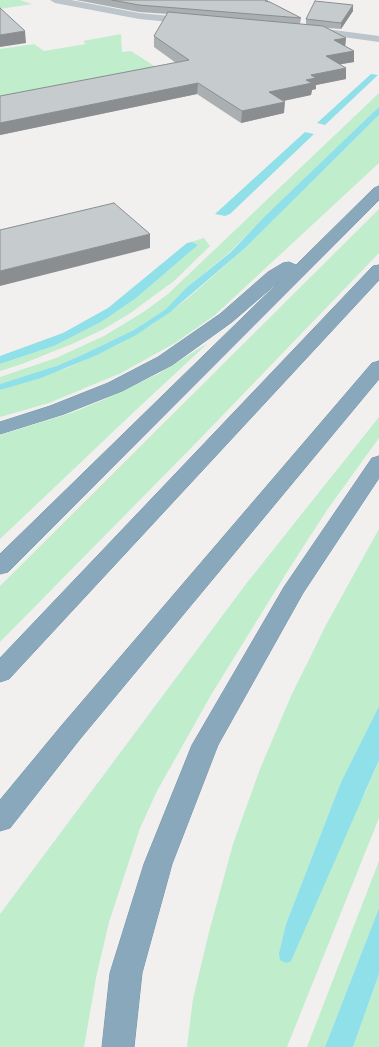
<!DOCTYPE html>
<style>
body{margin:0}
canvas{display:block;background:#f2efef}
</style>
<canvas width="379" height="1047"></canvas>
<script>
const g = document.querySelector('canvas').getContext('2d');
g.lineJoin = 'round';
function fillPath(path, color) { g.fillStyle = color; g.fill(path, 'evenodd'); }
const poly = rows => new Path2D(rows.map(r => 'M' + r).join(''));
function strokePath(path, color, width, dash) { g.strokeStyle = color; g.lineWidth = width; g.lineCap = dash ? 'butt' : 'round'; g.setLineDash(dash || []); g.stroke(path); }
fillPath(poly([
 [0,0,20,0,32,4,0,9],
 [121,34,122,52,131,51,165,73,0,106,0,49,34,44,44,51,86,44,83,41],
 [379,93,379,107,360,126,264,217,231,251,186,288,166,309,134,330,82,355,59,365,0,384,0,377,56,358,104,336,145,311,168,294],
 [379,115,379,163,215,315,175,343,121,373,49,403,0,417,0,390,67,368,115,346,153,324,187,299,244,249],
 [379,209,379,253,195,444,0,642,0,586],
 [204,238,210,246,174,281,129,314,102,330,72,344,22,364,0,371,0,364,54,346,101,322,135,299,198,245,192,242,187,243],
 [208,343,136,410,0,539,0,435,74,412,105,399,158,374],
 [379,417,379,438,327,510,287,572,211,695,157,791,140,828,109,922,96,978,84,1047,0,1047,0,914,246,584],
 [379,529,379,706,341,782,286,924,279,953,366,791,379,760,379,818,287,1047,187,1047,193,999,209,932,233,844,260,769,291,696,327,623],
 [379,861,379,908,325,1047,307,1047],
 [379,974,379,1047,353,1047]
]), '#c0edcc');
fillPath(poly([
 [371,74,378,75,325,125,317,123],
 [379,107,379,115,244,249,169,313,136,335,97,355,41,378,0,390,0,384,59,365,82,355,134,330,166,309,186,288,231,252,264,217],
 [305,132,314,134,230,214,225,216,215,214],
 [192,242,198,245,135,299,101,322,54,346,0,364,0,356,63,333,108,308,187,243],
 [379,706,379,760,291,961,286,963,280,960,279,953,286,924,341,782],
 [379,908,379,974,353,1047,325,1047]
]), '#8fe0e8');
const motorway = poly([
 [379,186,379,200,8,572,0,574,0,554,284,277,232,322,172,365,122,391,64,414,0,434,0,422,50,406,108,383,158,357,220,314,268,272,283,263,289,262,296,265,374,188,379,186],
 [379,265,379,280,9,679,0,682,0,658,373,266,379,265],
 [379,361,379,379,80,739,10,828,0,831,0,800,62,725,372,363,379,361],
 [379,456,379,478,303,593,218,745,172,864,142,973,134,1047,102,1047,110,973,144,864,192,745,284,587,372,458,379,456]
]);
strokePath(motorway, '#7593a7', 1);
fillPath(poly([
 [50,0,71,0,139,13,191,18,196,21,191,24,139,19,55,3,50,0],
 [311,27,379,36,379,42,307,32,306,30,307,28,311,27]
]), '#bbc5cb');
fillPath(motorway, '#89a8bb');
fillPath(poly([
 [76,0,268,0,268,2,301,18,300,24,306,24,306,19,353,5,353,11,341,29,327,28,346,38,345,46,354,51,354,62,340,64,346,79,316,85,316,89,312,90,311,95,283,101,284,113,241,123,197,94,0,135,0,96,176,63,154,47,154,36,168,14,139,12]
]), '#aaafb1');
fillPath(poly([
 [353,5,353,11,341,29,341,23],
 [25,31,26,43,0,47,0,35],
 [346,38,345,48,334,40],
 [354,51,354,62,325,67,326,56],
 [346,68,346,79,316,85,316,89,312,90,311,95,269,104,269,92,306,80,311,75],
 [198,83,197,94,0,135,0,123],
 [285,102,284,113,241,123,242,111],
 [150,234,150,248,0,286,0,271]
]), '#8b8e90');
const building = poly([
 [112,0,266,0,265,1,270,2,301,18,139,5,112,0],
 [315,1,353,5,341,23,306,19,315,1],
 [0,8,25,31,0,35,0,8],
 [168,12,323,26,346,38,334,40,354,51,326,56,346,68,311,75,316,78,306,80,312,83,269,92,285,102,242,111,198,83,0,123,0,96,189,60,154,36,168,12],
 [114,203,150,234,0,271,0,230,114,203]
]);
fillPath(building, '#c6cbce');
strokePath(building, '#8b8e90', 1);
</script>
